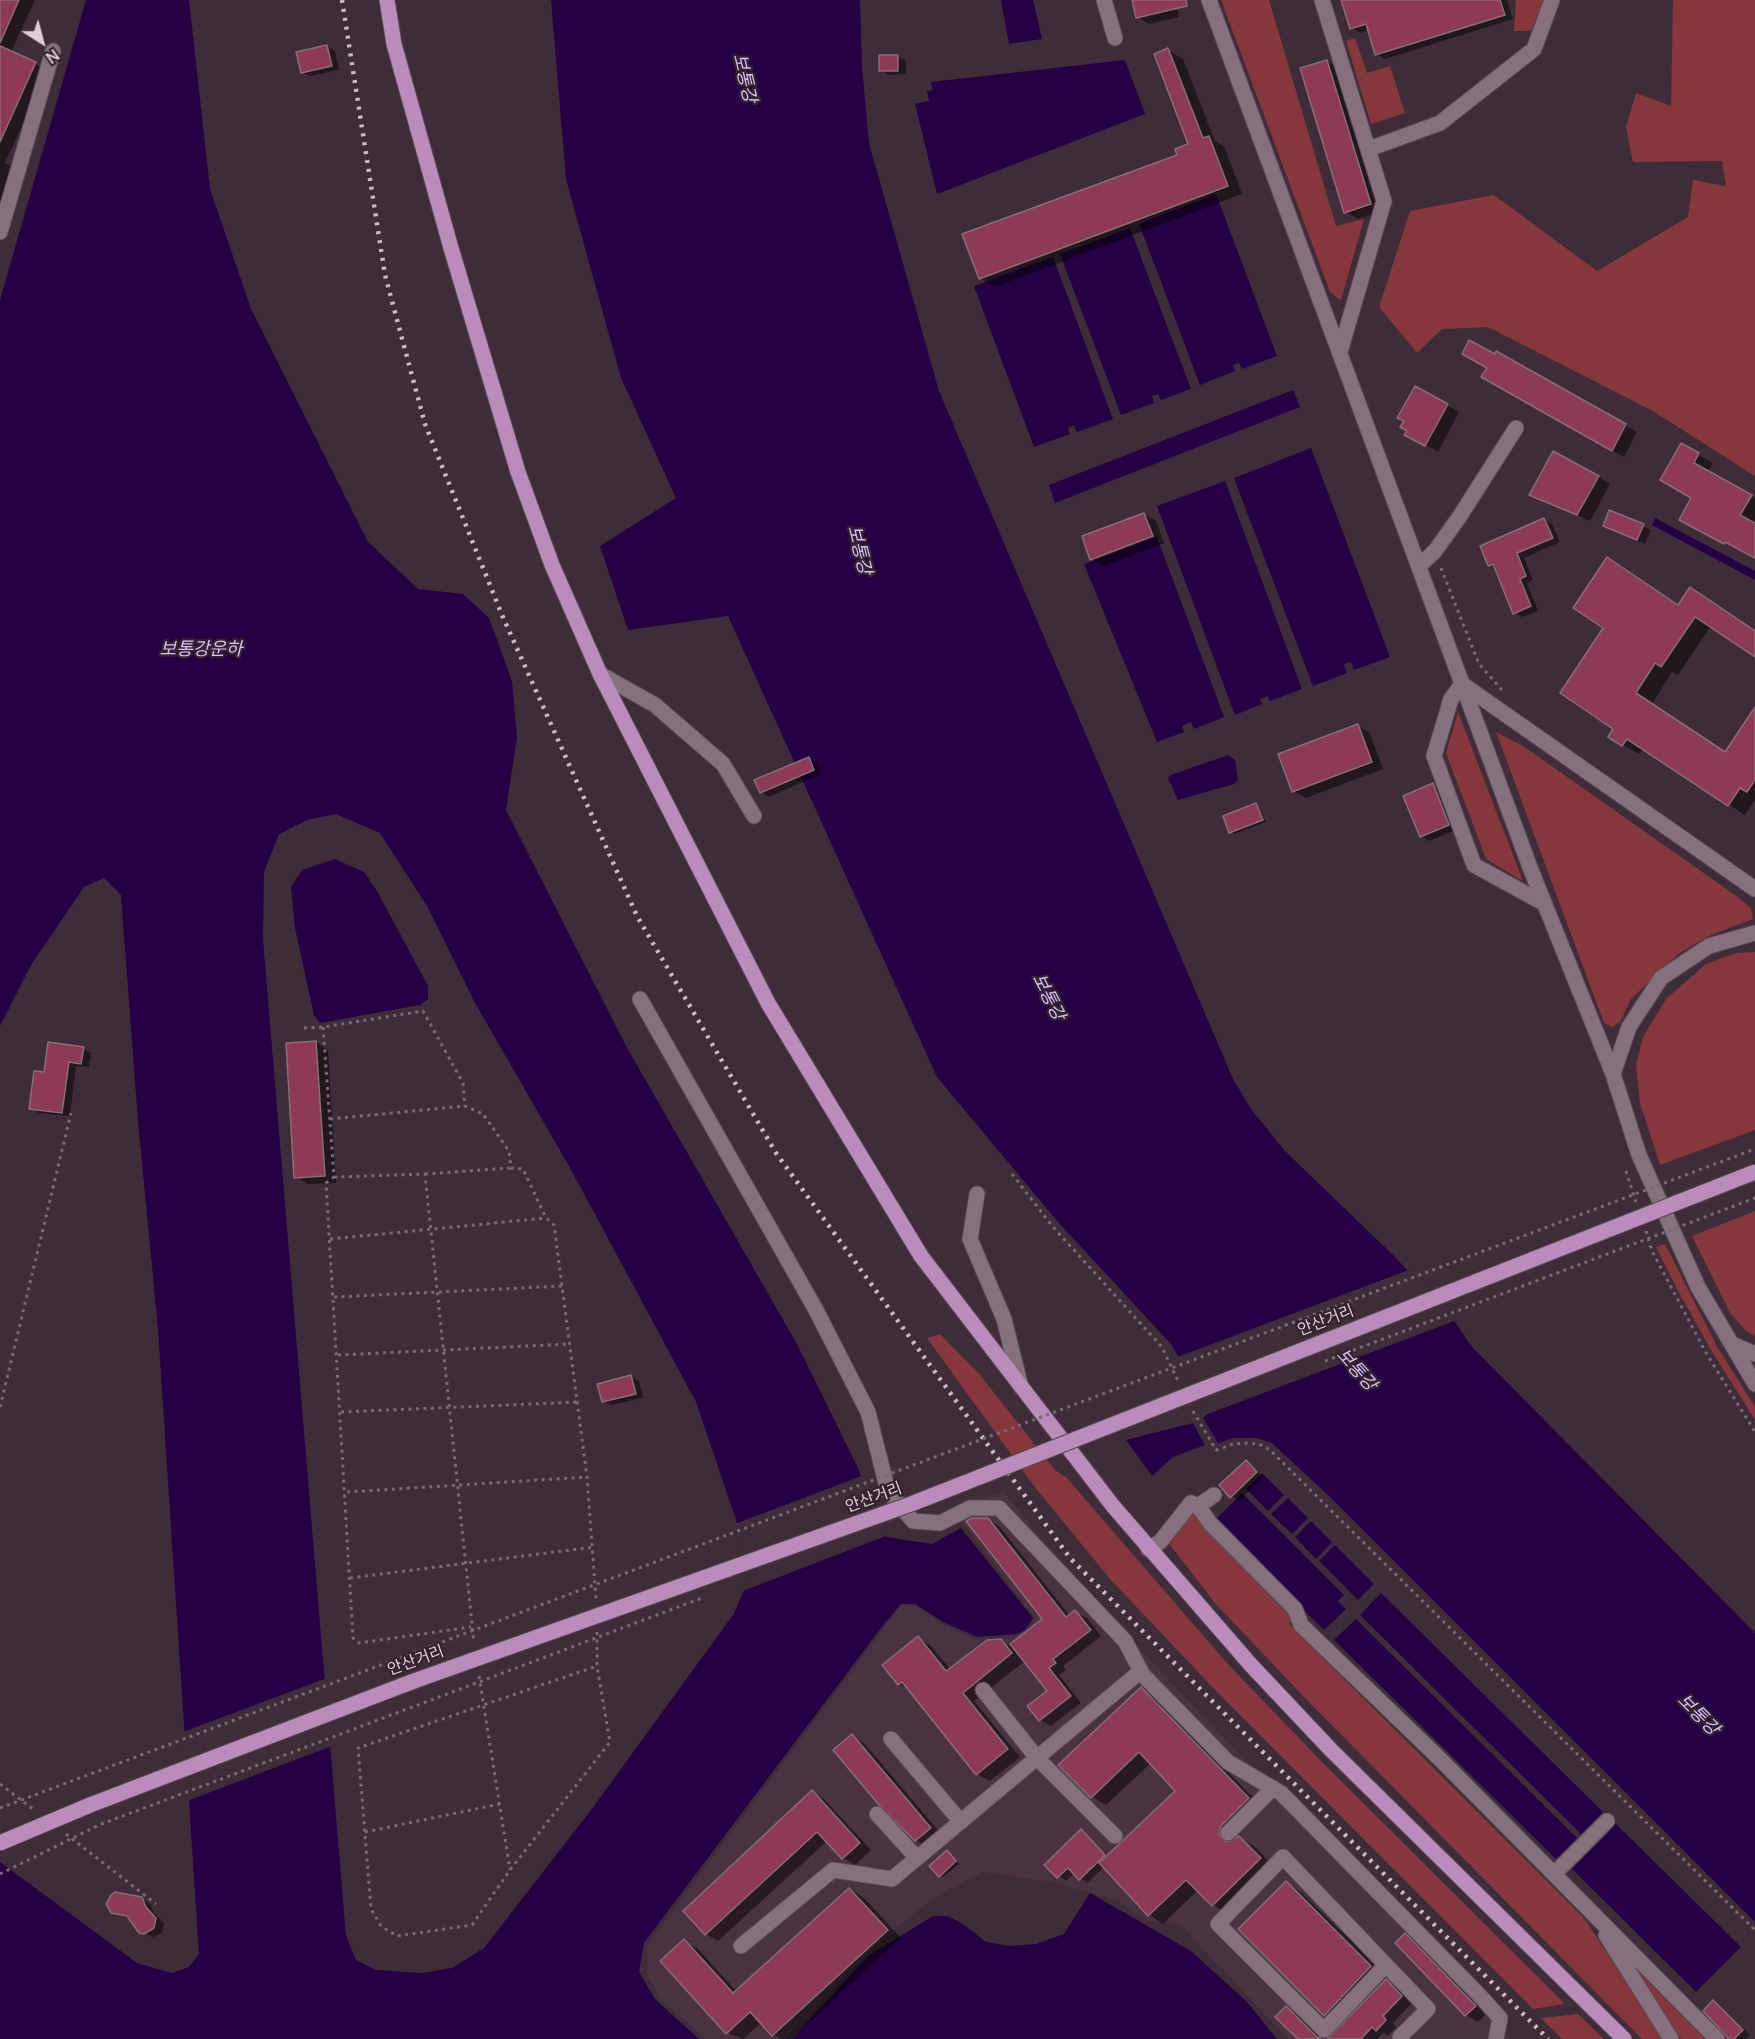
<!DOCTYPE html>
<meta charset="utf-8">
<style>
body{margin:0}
#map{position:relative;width:1755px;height:2039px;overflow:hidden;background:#3e2d38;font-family:Manrope,sans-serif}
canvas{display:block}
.north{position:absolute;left:12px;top:12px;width:60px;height:60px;-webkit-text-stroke:4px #34232e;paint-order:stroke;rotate:144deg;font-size:16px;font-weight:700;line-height:24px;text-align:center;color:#dacfd6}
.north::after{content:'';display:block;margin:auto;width:21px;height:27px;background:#dacfd6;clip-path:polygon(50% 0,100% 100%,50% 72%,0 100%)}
</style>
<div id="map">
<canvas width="1755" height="2039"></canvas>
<div class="north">N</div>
</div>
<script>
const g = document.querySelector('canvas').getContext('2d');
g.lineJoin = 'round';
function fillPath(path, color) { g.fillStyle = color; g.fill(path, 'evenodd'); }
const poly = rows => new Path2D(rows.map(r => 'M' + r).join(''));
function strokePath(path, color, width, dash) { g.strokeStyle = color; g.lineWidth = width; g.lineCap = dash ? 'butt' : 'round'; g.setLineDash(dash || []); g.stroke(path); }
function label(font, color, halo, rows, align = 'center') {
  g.font = font + ' Manrope,"Noto Sans KR",sans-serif'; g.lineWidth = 4.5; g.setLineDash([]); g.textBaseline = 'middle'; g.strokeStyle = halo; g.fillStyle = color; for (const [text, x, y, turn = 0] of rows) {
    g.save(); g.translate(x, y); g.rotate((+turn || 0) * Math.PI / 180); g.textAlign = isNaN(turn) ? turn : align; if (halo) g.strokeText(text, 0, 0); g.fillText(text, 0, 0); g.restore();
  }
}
fillPath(poly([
 [1004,1492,1087,1595,1484,2007,1511,2039,1288,2039,1180,1924,1146,1921,1118,1901,1053,1882,982,1872,930,1900,869,1951,786,2039,706,2039,661,2000,647,1974,647,1946,901,1605,918,1607,942,1624,976,1640,1011,1638,1032,1626,1034,1617,958,1517,986,1497]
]), '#4a3241');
fillPath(poly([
 [1221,0,1269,0,1336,226,1364,219,1341,300,1330,292],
 [1516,0,1544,0,1531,31,1514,31],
 [1673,0,1755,0,1755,476,1653,411,1488,327,1442,329,1417,353,1379,307,1410,211,1494,195,1597,271,1688,217,1693,180,1726,186,1722,161,1633,162,1626,127,1636,93,1671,106],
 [1355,38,1367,73,1390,66,1405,113,1371,124,1346,41],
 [1458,712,1523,881,1486,859,1446,753],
 [1496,732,1523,746,1735,895,1751,908,1753,919,1711,935,1681,952,1631,999,1620,1022,1612,1027,1604,1023],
 [1755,952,1755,1130,1660,1165,1640,1103,1636,1065,1643,1037,1666,999,1706,964,1736,953],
 [1755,1211,1755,1336,1746,1331,1730,1313,1692,1236],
 [1665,1244,1718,1348,1755,1407,1755,1420,1711,1350,1676,1287,1656,1247],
 [940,1334,980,1375,1055,1470,1066,1477,1226,1662,1321,1761,1565,2004,1533,2009,1219,1694,1110,1579,1034,1486,927,1338],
 [1194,1510,1295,1618,1289,1624,1584,1918,1663,2039,1642,2039,1303,1696,1215,1603,1167,1541],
 [1632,1965,1705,2039,1681,2039,1637,1977],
 [1578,2014,1604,2039,1562,2039,1541,2018]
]), '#86373b');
fillPath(poly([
 [86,0,189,0,210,189,251,309,368,542,418,589,463,594,489,618,512,681,517,737,506,810,625,1044,798,1346,857,1466,886,1537,932,1544,961,1528,1033,1618,1025,1630,1017,1634,977,1637,943,1622,915,1604,901,1604,881,1628,644,1943,639,1972,655,1999,699,2039,0,2039,0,1862,137,1963,172,1973,189,1967,199,1954,158,1329,138,1121,121,895,104,878,84,887,31,965,0,1026,0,300],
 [336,814,380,833,427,906,475,1003,569,1166,696,1402,753,1570,733,1615,594,1806,484,1948,452,1968,422,1973,376,1970,356,1960,346,1936,263,939,264,872,279,834,307,820],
 [551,0,860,0,862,67,869,143,939,391,1233,1079,1251,1109,1285,1151,1394,1256,1452,1318,1473,1348,1755,1633,1755,1922,1332,1499,1272,1443,1257,1438,1234,1438,1218,1443,1203,1418,1209,1412,1171,1344,1058,1222,937,1077,728,616,628,630,600,546,676,498,621,378,566,179],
 [1001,0,1033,0,1042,39,1009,44],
 [1125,60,1145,114,937,194,915,104,929,101,927,91,933,90,931,82],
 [1216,194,1277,356,1242,369,1239,363,1233,365,1235,371,1200,385,1139,224],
 [1130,228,1191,389,1161,400,1158,394,1152,396,1154,403,1121,415,1060,254],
 [1053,257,1113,419,1077,432,1074,425,1068,428,1070,434,1034,447,974,286],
 [1293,390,1300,407,1055,503,1049,485],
 [1311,448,1390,657,1354,670,1351,662,1344,664,1347,673,1313,686,1234,478],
 [1225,481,1302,689,1270,701,1268,696,1260,699,1262,704,1235,715,1157,506],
 [1655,518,1755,571,1755,580,1652,525],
 [1157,537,1224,717,1194,729,1191,722,1182,726,1184,732,1157,742,1084,564],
 [1228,755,1235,760,1238,780,1234,784,1178,800,1168,778,1171,775],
 [335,859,364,872,377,891,428,986,428,999,420,1005,320,1023,314,1015,295,928,291,887,302,870],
 [1193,1423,1205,1445,1173,1457,1152,1476,1126,1440],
 [1262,1473,1284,1495,1268,1511,1246,1489],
 [1242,1493,1344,1595,1338,1601,1346,1609,1324,1630,1216,1524,1215,1520],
 [1288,1498,1308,1518,1292,1534,1271,1514],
 [1311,1521,1332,1542,1316,1559,1295,1537],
 [1335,1545,1374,1584,1358,1600,1319,1561],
 [1381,1593,1603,1812,1581,1834,1360,1615],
 [1356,1619,1577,1838,1556,1859,1334,1640],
 [1616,1824,1741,1947,1696,1992,1572,1869],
 [1090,1893,1191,1951,1247,2002,1277,2039,792,2039,868,1956,933,1916,948,1916,963,1924,986,1942,1009,1946,1036,1944,1064,1934]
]), '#250044');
fillPath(poly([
 [1411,1269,1457,1320,1200,1417,1206,1412,1175,1358],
 [864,1475,888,1534,891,1534,740,1592,750,1570,735,1524],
 [327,1678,332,1746,187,1801,183,1732]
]), '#3e2d38');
fillPath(poly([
 [0,0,35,0,11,52,47,70,5,163,21,171,0,227],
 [1133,0,1175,0,1179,17,1149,24,1137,17],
 [1343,0,1507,0,1513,19,1385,59,1376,54,1369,30,1361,33,1352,28],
 [327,47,335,51,339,70,310,76,302,72],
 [1168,50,1183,59,1215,141,1224,146,1242,194,995,287,980,278,1179,155,1190,145],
 [898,56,906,61,906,74,889,75,881,70],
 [1327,61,1339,68,1383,211,1358,219,1346,212],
 [1497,353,1637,432,1624,457,1483,376],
 [1415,388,1459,412,1438,452,1407,434],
 [1681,445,1713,463,1708,472,1755,498,1755,557,1696,528,1693,498],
 [1598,477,1610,484,1590,521,1531,494],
 [1144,514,1156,521,1164,543,1104,566,1092,559],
 [1544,520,1552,524,1560,542,1524,558,1533,580,1527,583,1538,611,1522,617,1514,612,1496,569,1490,565],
 [1605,525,1643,526,1651,530,1645,544],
 [1607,559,1679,606,1707,599,1755,631,1755,656,1711,626,1678,675,1672,672,1652,704,1726,753,1755,710,1755,800,1745,815,1643,748,1639,754,1623,745,1615,729,1605,628],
 [1358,726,1370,733,1383,769,1306,798,1293,791],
 [809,758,817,763,821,774,769,797,761,792],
 [1433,785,1441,789,1456,830,1429,841,1422,836],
 [1256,804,1266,822,1234,834,1231,832],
 [316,1042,328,1050,336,1183,308,1184,296,1177],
 [83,1048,91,1053,89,1067,76,1066,70,1116,39,1113,31,1108,45,1074],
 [631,1377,639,1381,643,1398,611,1405,603,1401],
 [1246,1462,1264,1477,1239,1501,1231,1496],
 [988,1519,999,1526,1070,1616,1075,1612,1087,1618,1101,1636,1063,1666,1066,1670,1059,1675,1081,1703,1051,1726,1040,1720,1049,1691,1025,1661,974,1701,1020,1757,990,1781,977,1774,911,1691,899,1684,918,1638,931,1646,951,1670,1000,1640,1010,1646,1044,1620],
 [1141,1689,1155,1697,1262,1807,1235,1834,1234,1840,1239,1838,1254,1846,1275,1867,1228,1913,1213,1905,1198,1890,1163,1924,1149,1915,1104,1867,1087,1883,1075,1873,1066,1881,1046,1865,1081,1831,1108,1856,1177,1791,1151,1763,1106,1805,1092,1797],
 [852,1736,864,1743,942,1835,928,1847,916,1840],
 [812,1792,824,1799,871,1850,855,1865,843,1858,827,1841,718,1941,706,1934],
 [947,1852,959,1864,943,1877,939,1876],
 [1286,1883,1302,1893,1387,1976,1384,1980,1398,1988,1412,2003,1393,2023,1396,2027,1388,2036,1383,2033,1377,2039,1329,2039,1343,2025,1325,2015],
 [850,1889,864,1898,901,1938,791,2039,781,2039,773,2034,762,2022,743,2039,727,2033,684,1941,698,1949,737,1992],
 [142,1899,150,1904,154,1913,164,1923,162,1933,153,1937,140,1931,131,1919,112,1912],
 [1405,1935,1417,1942,1487,2013,1478,2022,1466,2015],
 [1713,2002,1750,2035,1746,2039,1732,2039],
 [1286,2008,1297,2014,1322,2039,1301,2039]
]), '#0007');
const building = poly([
 [0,0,19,0,0,43,0,0],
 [1132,0,1186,0,1187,6,1136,18,1132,0],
 [1341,0,1500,0,1505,15,1375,55,1366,24,1350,29,1341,0],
 [327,45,332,66,301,73,296,52,327,45],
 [0,46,36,62,0,142,0,46],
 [1168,48,1203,138,1209,136,1228,186,979,279,962,234,1177,155,1175,149,1188,144,1154,54,1168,48],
 [879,55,898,55,898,71,879,71,879,55],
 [1327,60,1371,204,1344,213,1300,68,1327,60],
 [1469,340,1495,354,1496,351,1626,424,1612,451,1481,377,1487,368,1462,354,1469,340],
 [1415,386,1448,404,1425,446,1404,435,1407,431,1400,427,1404,421,1397,418,1415,386],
 [1681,443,1699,453,1694,463,1752,495,1740,515,1755,523,1755,558,1725,542,1724,544,1679,520,1691,498,1660,480,1681,443],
 [1553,451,1599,476,1577,515,1529,495,1553,451],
 [1609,510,1644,524,1637,540,1603,526,1609,510],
 [1144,513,1153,536,1090,560,1082,536,1144,513],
 [1544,518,1553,538,1517,553,1526,576,1520,579,1531,606,1513,614,1493,564,1488,566,1480,546,1544,518],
 [1607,557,1678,605,1690,587,1755,631,1755,657,1695,617,1661,667,1655,663,1636,693,1725,752,1755,707,1755,780,1747,792,1740,788,1728,806,1627,739,1622,746,1608,737,1613,729,1560,693,1603,628,1573,608,1607,557],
 [1358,724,1372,762,1292,792,1278,754,1358,724],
 [809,757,814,770,760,793,754,780,809,757],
 [1433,783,1449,825,1420,837,1403,796,1433,783],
 [1256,803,1263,820,1229,833,1223,816,1256,803],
 [316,1041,325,1176,294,1178,286,1043,316,1041],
 [48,1042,84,1047,81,1064,69,1062,62,1113,29,1109,34,1071,44,1072,48,1042],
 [631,1375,636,1394,602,1402,597,1384,631,1375],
 [1246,1460,1257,1472,1230,1498,1219,1485,1246,1460],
 [972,1518,988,1518,1066,1617,1075,1610,1091,1630,1053,1659,1056,1663,1049,1668,1071,1696,1039,1721,1027,1706,1047,1691,1010,1644,1042,1619,966,1521,972,1518],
 [918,1636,946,1671,987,1640,1001,1639,1012,1653,963,1693,1008,1749,976,1775,902,1682,898,1685,882,1665,918,1636],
 [1141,1687,1249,1798,1221,1826,1219,1835,1226,1842,1239,1836,1261,1858,1212,1906,1186,1880,1148,1916,1099,1863,1175,1791,1139,1752,1091,1798,1058,1765,1141,1687],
 [852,1734,931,1828,915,1841,879,1805,833,1750,852,1734],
 [812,1790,860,1843,842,1859,817,1832,705,1935,683,1911,812,1790],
 [1081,1829,1105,1855,1079,1880,1068,1868,1057,1878,1044,1865,1081,1829],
 [947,1850,956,1861,939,1877,929,1866,947,1850],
 [1286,1881,1371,1966,1324,2016,1238,1929,1286,1881],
 [849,1888,888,1930,772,2036,750,2012,726,2034,660,1961,684,1939,733,1993,849,1888],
 [115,1892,142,1897,146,1907,156,1918,154,1928,144,1934,139,1933,127,1916,111,1913,106,1904,111,1895,115,1892],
 [1405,1933,1476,2006,1465,2016,1395,1943,1405,1933],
 [1386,1979,1402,1996,1383,2016,1386,2020,1376,2031,1372,2027,1361,2039,1327,2039,1386,1979],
 [1713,2000,1743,2030,1734,2039,1729,2039,1703,2011,1713,2000],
 [1286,2006,1317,2037,1321,2039,1298,2039,1275,2017,1286,2006]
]);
fillPath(building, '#8d3a57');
strokePath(building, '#866e74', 1.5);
const minor = poly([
 [1104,0,1115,38],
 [1209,0,1531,870,1613,1074,1639,1155,1698,1287,1755,1384],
 [1322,0,1384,201,1340,352],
 [1369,149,1440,123,1534,49,1552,0],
 [0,232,53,51],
 [1419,566,1435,551,1460,516,1516,428],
 [600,674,655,705,723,764,754,816],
 [1462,684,1755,889],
 [1462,684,1451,699,1434,756,1474,865,1545,904],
 [640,999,816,1310,868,1412,888,1491,913,1521,940,1523,970,1508,999,1508,1125,1641,1143,1675],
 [1613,1074,1629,1027,1661,978,1709,946,1755,933],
 [977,1194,970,1239,1004,1319,1021,1387],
 [1732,1344,1755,1354],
 [1198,1506,1210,1523,1295,1609,1301,1625,1441,1760,1717,2039],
 [1148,1549,1160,1542,1191,1503,1198,1506,1214,1495],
 [983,1690,1037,1758,1115,1836],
 [891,1739,961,1822],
 [877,1814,917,1858],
 [1228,1833,1273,1788],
 [1554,1874,1607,1821],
 [1606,1935,1671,2039],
 [741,1946,833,1870,892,1879,1136,1675,1143,1675,1228,1762,1281,1793,1481,1997,1500,2018,1496,2039],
 [1386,1965,1324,2030,1218,1924,1283,1857,1428,2009,1400,2037,1402,2039]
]);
const major = poly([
 [387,0,394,44,451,248,518,472,552,565,600,674,768,1003,921,1256,1113,1506,1250,1664,1331,1750,1624,2039]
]);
strokePath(minor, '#584952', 17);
strokePath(major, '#584952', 17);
strokePath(poly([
 [1441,568,1479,664,1502,690],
 [323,1027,334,1177,326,1183,353,1638,359,1643,471,1627],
 [304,1028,323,1027,423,1011,463,1083,465,1106,483,1114,509,1151,511,1168,523,1169,546,1218,554,1225,587,1477,596,1599],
 [330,1119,465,1106],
 [1626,1171,1636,1202],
 [425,1174,510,1168],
 [1012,1174,1053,1227,1162,1347,1178,1381],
 [334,1177,425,1174,474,1643],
 [1646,1231,1652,1251,1705,1351,1755,1432],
 [330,1239,546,1218],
 [334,1297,562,1286],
 [338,1355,570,1344],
 [0,1407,71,1113],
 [1193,1411,1216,1450,1233,1444,1247,1443,1259,1444,1270,1450,1755,1930],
 [341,1412,578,1402],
 [347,1492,587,1477],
 [350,1578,594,1547],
 [597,1632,597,1666,610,1742,510,1870,472,1925,397,1936,381,1926,371,1909,358,1748,597,1666],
 [479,1676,510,1870],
 [0,1784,34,1810],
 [365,1832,500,1804],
 [66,1834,156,1904]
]), '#786972', 3, [3, 4.5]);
strokePath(minor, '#85717d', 15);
strokePath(major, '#b98cbb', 15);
strokePath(poly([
 [342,0,385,275,425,424,502,615,637,916,776,1153,1070,1558,1548,2039]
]), '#c7bcc3', 4.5, [3, 6]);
const majorBridge = poly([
 [0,1843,90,1805,414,1681,911,1504,1755,1172]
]);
strokePath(majorBridge, '#584952', 17, []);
strokePath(poly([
 [1325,1361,1755,1198],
 [0,1808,1755,1149],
 [0,1874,99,1825,702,1598]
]), '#786972', 3, [3, 4.5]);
strokePath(majorBridge, '#b98cbb', 15);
label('16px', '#dacfd6', '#34232e', [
 ["안산거리",1326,1321,-21],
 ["안산거리",874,1498,-20],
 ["안산거리",416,1661,-20]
]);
label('italic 18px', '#d6bdfb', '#34232e', [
 ["보통강",744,78,77],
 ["보통강",859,550,76],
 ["보통강운하",201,650],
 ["보통강",1048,997,63],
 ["보통강",1356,1370,48],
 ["보통강",1698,1715,45]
]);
</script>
